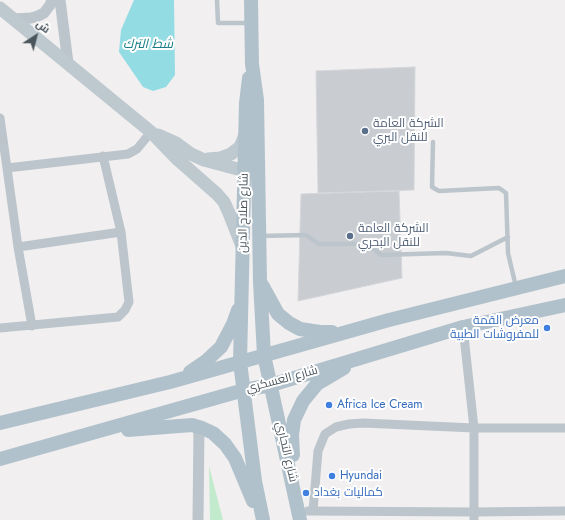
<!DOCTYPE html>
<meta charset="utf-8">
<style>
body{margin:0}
#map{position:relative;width:565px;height:520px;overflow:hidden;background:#f1efef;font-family:Jost,Cairo,sans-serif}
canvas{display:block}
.north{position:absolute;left:16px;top:16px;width:40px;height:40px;-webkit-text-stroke:3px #fff;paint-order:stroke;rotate:36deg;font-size:11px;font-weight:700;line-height:16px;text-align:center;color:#49545b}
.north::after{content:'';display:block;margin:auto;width:14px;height:18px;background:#49545b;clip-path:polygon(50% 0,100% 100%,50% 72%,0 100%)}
</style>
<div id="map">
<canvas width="565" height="520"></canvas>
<div class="north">ش</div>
</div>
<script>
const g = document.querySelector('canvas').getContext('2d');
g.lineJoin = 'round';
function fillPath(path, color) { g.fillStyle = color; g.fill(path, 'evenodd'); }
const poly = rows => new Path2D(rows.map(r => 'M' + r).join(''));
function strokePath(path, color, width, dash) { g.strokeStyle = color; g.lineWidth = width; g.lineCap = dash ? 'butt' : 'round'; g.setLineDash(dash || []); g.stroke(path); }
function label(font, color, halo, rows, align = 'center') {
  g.font = font + ' Jost,Cairo,sans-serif'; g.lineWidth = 4; g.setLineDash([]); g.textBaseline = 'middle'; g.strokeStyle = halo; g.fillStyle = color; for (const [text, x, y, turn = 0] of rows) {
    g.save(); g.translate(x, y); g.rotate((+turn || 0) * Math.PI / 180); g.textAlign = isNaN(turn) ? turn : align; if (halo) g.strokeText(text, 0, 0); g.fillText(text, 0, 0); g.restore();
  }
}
fillPath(poly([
 [209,466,223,520,210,520]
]), '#c2ebcd');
fillPath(poly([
 [134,0,174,0,175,75,166,87,153,91,143,87,119,52,121,30]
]), '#93dce4');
const building = poly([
 [415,67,414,190,318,193,316,71,415,67],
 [399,191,402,278,298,301,301,194,399,191]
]);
fillPath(building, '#c9cdd1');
strokePath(building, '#d4d6da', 1);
strokePath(poly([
 [217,0,218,23,249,23],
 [433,142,432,187,439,191,499,188,506,193,508,253,516,287],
 [261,236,306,235,319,244,368,244,381,255,446,253,471,256,508,237]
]), '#bcc5cb', 4.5);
strokePath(poly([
 [0,118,18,247,32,326],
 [7,168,128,154,137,149,151,132],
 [18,247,121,232],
 [463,327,474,428,474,520],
 [0,328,118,317,125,310,129,302,121,232,103,156],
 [308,511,474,512,565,511],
 [313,511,318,451,325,434,336,427,349,424,363,423,474,428,565,428]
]), '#bcc5cb', 9);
strokePath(poly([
 [60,0,68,63],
 [14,19,31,18,38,16,44,13,50,5,52,0],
 [198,520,199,427]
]), '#bcc5cb', 11);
strokePath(poly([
 [0,8,151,132,176,158,217,194,224,202,229,213,242,246],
 [158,135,176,143,191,154,204,160,245,171,254,172],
 [208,159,220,158,231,154,240,147,245,135]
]), '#bdc8cf', 13);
strokePath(poly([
 [251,0,252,64,257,100,260,282,264,355,300,520],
 [249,78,246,103,240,362,255,481,263,520],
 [262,285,278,314,289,323,300,329,320,332,332,332],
 [190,372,206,361,221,347,233,324,238,310],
 [0,423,170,382,389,320,565,276],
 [128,430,192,425,202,428,213,433,225,444,235,458,253,501],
 [293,455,292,435,294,420,303,401,317,384,344,368],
 [0,459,244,390,271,385,463,327,565,305]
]), '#b1c1cb', 14);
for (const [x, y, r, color] of [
 [365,131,4,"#5c6f8a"],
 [350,236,4,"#5c6f8a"],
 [547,328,4,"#3f7fe0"],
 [329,405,4,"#3f7fe0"],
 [332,476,4,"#3f7fe0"],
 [306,493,4,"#3f7fe0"]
]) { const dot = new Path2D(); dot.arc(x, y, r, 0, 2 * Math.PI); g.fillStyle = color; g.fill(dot); strokePath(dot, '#fff', 1.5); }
label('12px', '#4e5e75', '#fff', [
 ["الشركة العامة",373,124],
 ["للنقل البري",373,138],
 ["الشركة العامة",358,229],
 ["للنقل البحري",358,243]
], 'left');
label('12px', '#49545b', '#fff', [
 ["شارع صلاح الدين",244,213,-89],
 ["شارع العسكري",282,380,-15],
 ["شارع التجاري",286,452,77]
]);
label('12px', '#366cbe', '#fff', [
 ["معرض القمة",539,321,"right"],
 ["للمفروشات الطبية",539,335,"right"],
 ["Africa Ice Cream",337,405],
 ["Hyundai",340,476],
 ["كماليات بغداد",314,493]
], 'left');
label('italic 13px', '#187d88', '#fff', [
 ["شط الترك",148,45]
]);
</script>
